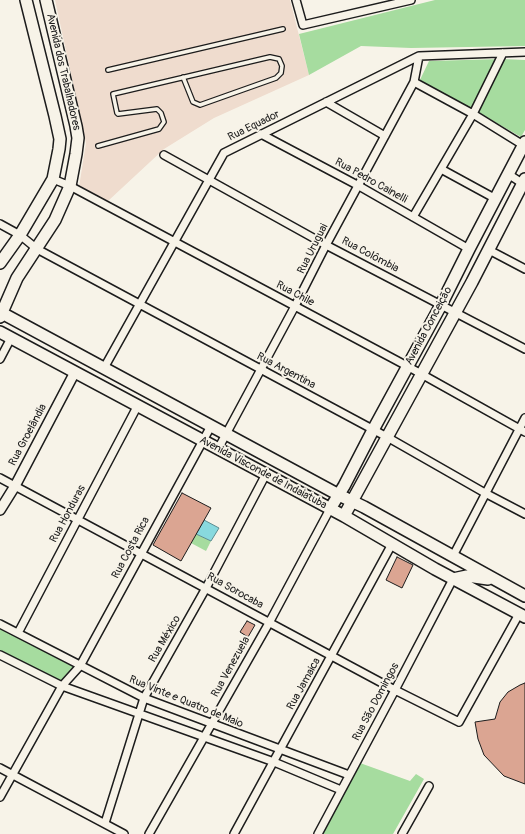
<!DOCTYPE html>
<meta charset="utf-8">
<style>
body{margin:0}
canvas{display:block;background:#f7f3e8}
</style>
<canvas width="525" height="834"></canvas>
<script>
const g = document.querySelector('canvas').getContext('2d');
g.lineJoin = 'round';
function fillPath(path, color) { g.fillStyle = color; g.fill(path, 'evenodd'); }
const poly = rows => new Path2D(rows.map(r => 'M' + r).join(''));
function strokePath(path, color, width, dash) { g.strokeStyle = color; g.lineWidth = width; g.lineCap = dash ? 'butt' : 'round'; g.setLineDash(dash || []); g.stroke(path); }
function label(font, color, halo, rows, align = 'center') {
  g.font = font + ' Pangolin,sans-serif'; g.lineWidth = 4; g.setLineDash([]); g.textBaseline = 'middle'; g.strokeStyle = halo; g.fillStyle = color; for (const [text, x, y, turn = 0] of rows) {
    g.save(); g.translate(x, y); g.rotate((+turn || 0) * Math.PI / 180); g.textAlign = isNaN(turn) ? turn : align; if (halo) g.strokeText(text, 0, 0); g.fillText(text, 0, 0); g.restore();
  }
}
fillPath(poly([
 [55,0,290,0,309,75,214,118,164,149,108,201,79,187,86,143]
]), '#efdcce');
fillPath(poly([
 [435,0,525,0,525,46,411,48,361,46,309,75,299,34],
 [502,59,525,60,525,130,521,137,474,110,419,82,429,61],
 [196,534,211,541,206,551,191,543],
 [0,625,80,666,62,686,0,655],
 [360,763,410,781,416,774,424,779,393,834,323,834]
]), '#a6dc9f');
const water = poly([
 [204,520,219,528,211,541,196,534,204,520]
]);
fillPath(water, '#88d9de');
strokePath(water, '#5d8d90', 1);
const building = poly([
 [182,493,211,508,181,561,153,545,182,493],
 [397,557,413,565,402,588,386,580,397,557],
 [247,621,255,625,248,637,240,632,247,621],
 [525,683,525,784,504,776,484,755,478,739,475,722,495,719,500,702,508,692,520,685,525,683]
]);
fillPath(building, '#dba592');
strokePath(building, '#1c1c1c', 1);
const lane = poly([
 [108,70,283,29],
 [98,146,159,129,164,122,161,113,157,109,118,114,117,113,113,94,270,57,279,59,282,66,281,73,276,78,200,105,193,102,183,77]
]);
const street = poly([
 [296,0,303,25,411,0],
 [414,82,473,114,523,145],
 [326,102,385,136],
 [261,134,359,186,469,249],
 [164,155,326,245,525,349],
 [441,169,496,199],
 [508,174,525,185],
 [53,179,70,186,407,366,525,432],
 [413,217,473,114,503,53],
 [0,224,20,235,37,249,387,437,485,493,525,514],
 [489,250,525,269],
 [0,359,11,338],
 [104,368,224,153,419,56,525,52],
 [218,449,295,306,326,245,414,82,419,56],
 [0,478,395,690,459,722,519,614],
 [453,556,525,418],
 [0,624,144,698,349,775],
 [18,633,138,405],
 [0,655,62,686,274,762,341,790],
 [0,768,124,834],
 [0,797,62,686,80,666,211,426],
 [105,823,144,698,206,588,266,474],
 [149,834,269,623,330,509],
 [234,834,392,544],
 [318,834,395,690,453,579],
 [402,834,429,786]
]);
const secondary = poly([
 [0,510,15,486,75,372]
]);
const primary = poly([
 [0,263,20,235,53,179,59,149,60,139,55,116,26,0],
 [0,312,339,495,364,507,525,596],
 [0,317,17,278,55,220,70,186,76,154,78,138,76,126,46,0],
 [0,332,344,516,435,569,525,617],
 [330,509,344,486,373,430,441,305,469,249,525,142],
 [344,516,472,282,525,179],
 [453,579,467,576,488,579]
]);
strokePath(lane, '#1c1c1c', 6);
strokePath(street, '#1c1c1c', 10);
strokePath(secondary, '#1c1c1c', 12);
strokePath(primary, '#1c1c1c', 14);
strokePath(lane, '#f7f3e8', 3.5);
strokePath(street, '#f7f3e8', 7);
strokePath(secondary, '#f7f3e8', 9);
strokePath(primary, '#f7f3e8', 11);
label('11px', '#1c1c1c', '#f7f3e8', [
 ["Avenida dos Trabalhadores",63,72,77],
 ["Rua Equador",254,126,-26],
 ["Rua Pedro Cainelli",371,181,29],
 ["Rua Uruguai",313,249,-63],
 ["Rua Colômbia",370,255,28],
 ["Rua Chile",295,294,28],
 ["Avenida Conceição",429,326,-62],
 ["Rua Argentina",286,371,28],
 ["Rua Groelândia",28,435,-62],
 ["Avenida Visconde de Indaiatuba",263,473,28],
 ["Rua Honduras",68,514,-62],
 ["Rua Costa Rica",131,548,-62],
 ["Rua Sorocaba",235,591,29],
 ["Rua México",165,639,-60],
 ["Rua Venezuela",231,667,-61],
 ["Rua Jamaica",304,684,-61],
 ["Rua Vinte e Quatro de Maio",186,702,22],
 ["Rua São Domingos",376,702,-62]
]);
</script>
